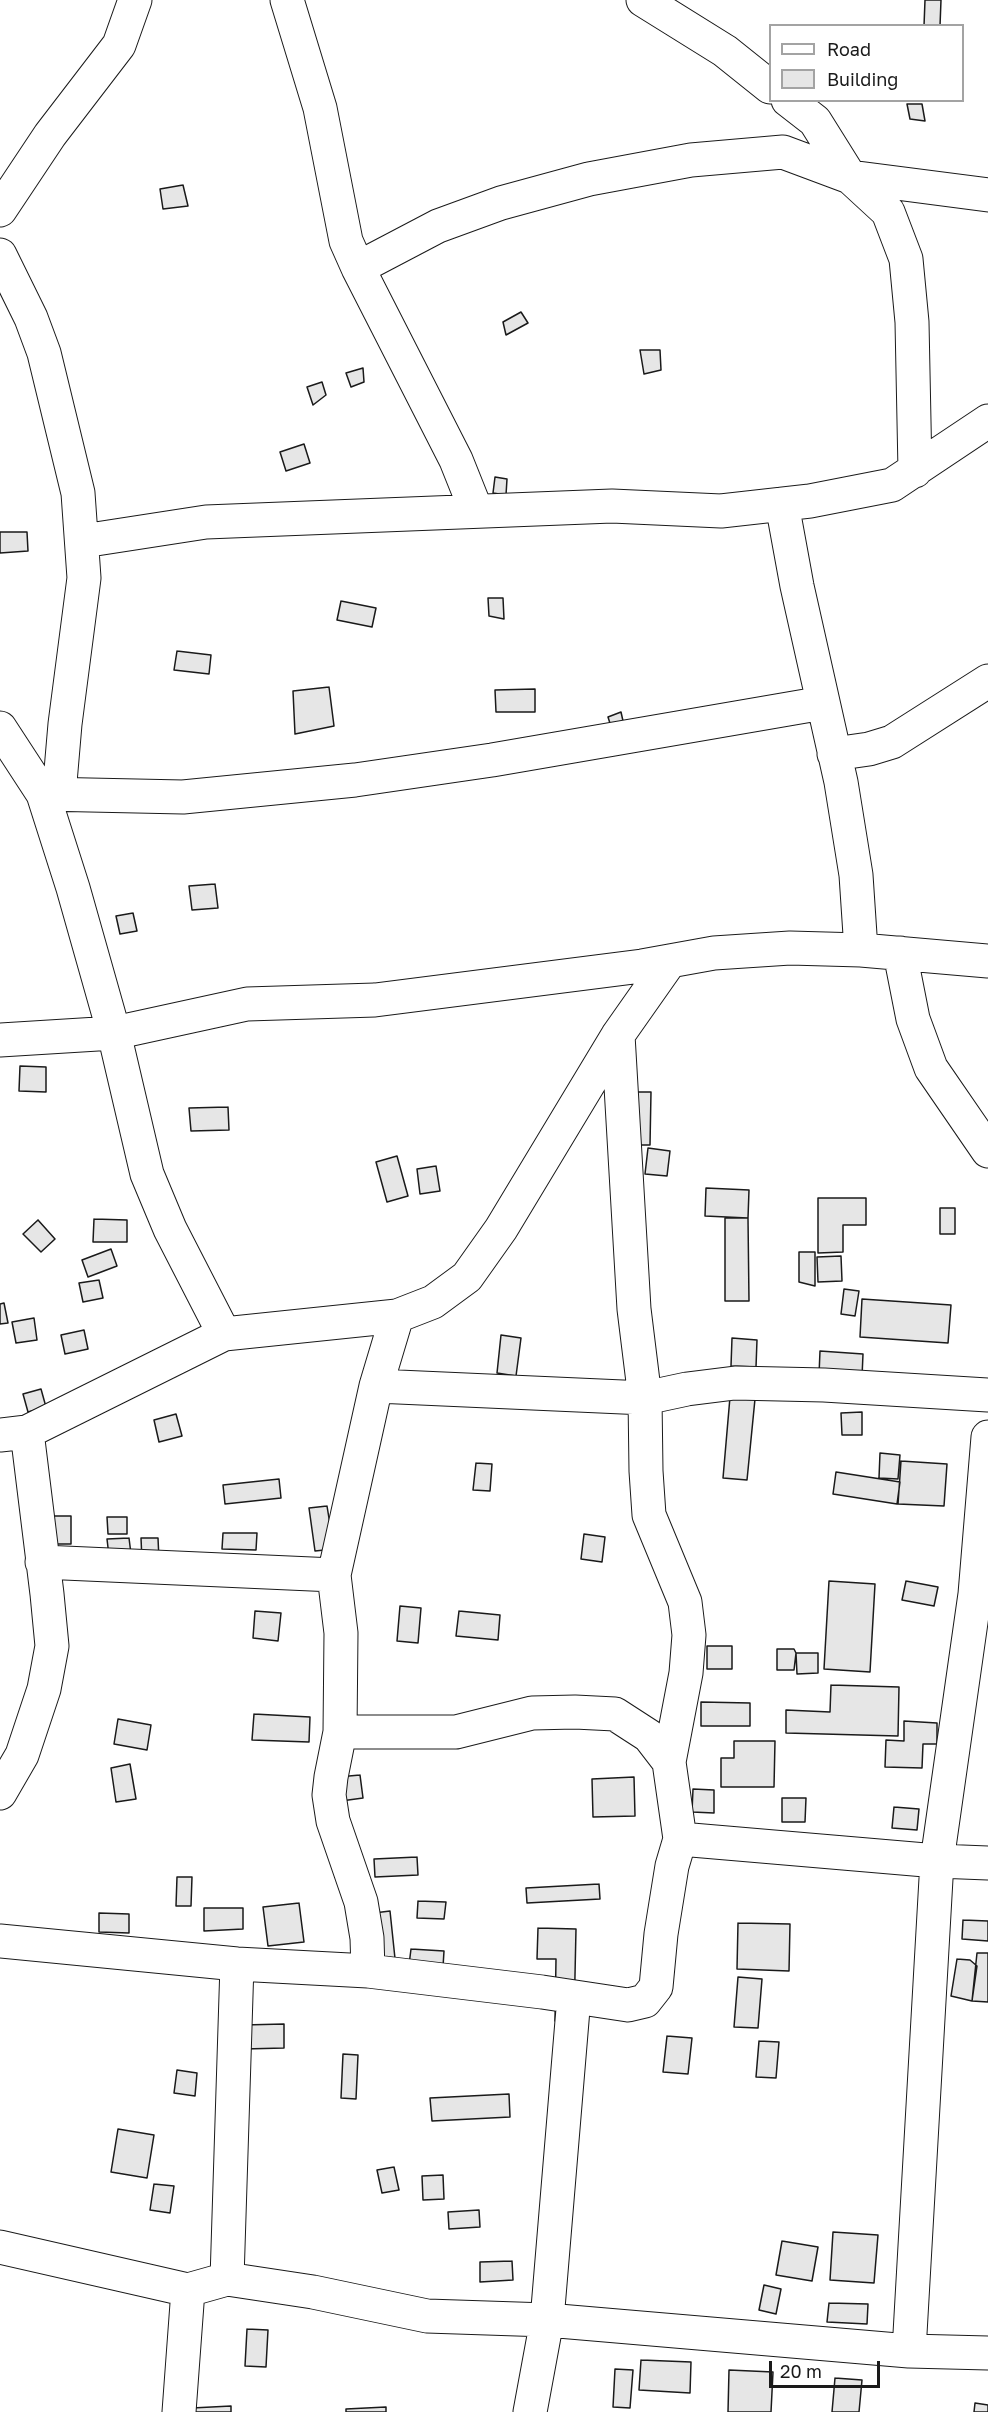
<!DOCTYPE html>
<style>
body{margin:0}
#map{position:relative;width:988px;height:2412px;overflow:hidden;background:#fff;font-family:"Golos Text",sans-serif}
canvas{display:block}
.legend{position:absolute;left:769px;top:24px;width:195px;height:78px;box-sizing:border-box;background:#fff;border:2px solid #a3a3a3;margin:0;padding:8px 10px;list-style:none;font-size:18px;color:#1a1a1a}
.legend li{display:flex;align-items:center;gap:12px;height:30px}
.legend b{width:30px;border:2px solid #a3a3a3}
.scale{position:absolute;left:769px;top:2361px;width:111px;height:27px;box-sizing:border-box;border:3px solid #1a1a1a;border-top:0;padding-left:8px;font-size:18px;line-height:21px;white-space:nowrap;color:#1a1a1a;-webkit-text-stroke:4px #fff;paint-order:stroke}
</style>
<div id="map">
<canvas width="988" height="2412"></canvas>
<ul class="legend">
<li><b style="height:8px;background:#fff"></b>Road</li>
<li><b style="height:16px;background:#e6e6e6"></b>Building</li>
</ul>
<div class="scale">20 m</div>
</div>
<script>
const g = document.querySelector('canvas').getContext('2d');
g.lineJoin = 'round';
function fillPath(path, color) { g.fillStyle = color; g.fill(path, 'evenodd'); }
const poly = rows => new Path2D(rows.map(r => 'M' + r).join(''));
function strokePath(path, color, width, dash) { g.strokeStyle = color; g.lineWidth = width; g.lineCap = dash ? 'butt' : 'round'; g.setLineDash(dash || []); g.stroke(path); }
const building = poly([
 [925,0,941,0,940,26,924,26,925,0],
 [907,104,922,104,925,121,910,119,907,104],
 [183,185,188,206,163,209,160,189,183,185],
 [521,312,528,323,506,335,503,322,521,312],
 [640,350,660,350,661,370,644,374,640,350],
 [363,368,364,382,351,387,346,373,363,368],
 [322,382,326,395,313,405,307,387,322,382],
 [304,444,310,463,286,471,280,452,304,444],
 [495,477,507,479,506,495,493,493,495,477],
 [0,532,27,532,28,551,0,553,0,532],
 [488,598,503,598,504,619,489,616,488,598],
 [341,601,376,608,372,627,337,620,341,601],
 [177,651,211,655,209,674,174,670,177,651],
 [329,687,334,726,295,734,293,691,329,687],
 [535,689,535,712,496,712,495,690,535,689],
 [621,712,625,730,613,733,608,717,621,712],
 [215,884,218,908,192,910,189,886,215,884],
 [133,913,137,931,120,934,116,916,133,913],
 [20,1066,46,1067,46,1092,19,1091,20,1066],
 [631,1092,651,1092,650,1145,629,1145,631,1092],
 [228,1107,229,1130,191,1131,189,1108,228,1107],
 [648,1148,670,1151,667,1176,645,1174,648,1148],
 [397,1156,408,1196,387,1202,376,1162,397,1156],
 [436,1166,440,1191,420,1194,417,1169,436,1166],
 [706,1188,749,1190,748,1218,705,1216,706,1188],
 [818,1198,866,1198,866,1225,843,1225,843,1252,818,1253,818,1198],
 [940,1208,955,1208,955,1234,940,1234,940,1208],
 [725,1218,748,1218,749,1301,725,1301,725,1218],
 [94,1219,127,1220,127,1242,93,1242,94,1219],
 [38,1220,55,1239,41,1252,23,1234,38,1220],
 [111,1249,117,1266,88,1277,82,1260,111,1249],
 [799,1252,815,1252,815,1286,799,1282,799,1252],
 [841,1256,842,1281,818,1282,817,1257,841,1256],
 [99,1280,103,1298,83,1302,79,1283,99,1280],
 [844,1289,859,1291,855,1316,841,1314,844,1289],
 [862,1299,951,1305,948,1343,860,1337,862,1299],
 [4,1303,8,1323,0,1324,0,1304,4,1303],
 [34,1318,37,1340,16,1343,12,1322,34,1318],
 [84,1330,88,1349,65,1354,61,1335,84,1330],
 [501,1335,521,1338,516,1376,497,1373,501,1335],
 [732,1338,757,1340,756,1367,731,1366,732,1338],
 [820,1351,863,1354,862,1377,819,1375,820,1351],
 [41,1389,46,1407,28,1412,23,1394,41,1389],
 [730,1397,755,1399,747,1480,723,1478,730,1397],
 [862,1412,862,1435,842,1435,841,1413,862,1412],
 [176,1414,182,1436,159,1442,154,1420,176,1414],
 [880,1453,900,1455,898,1479,879,1478,880,1453],
 [901,1461,947,1464,944,1506,898,1504,901,1461],
 [476,1463,492,1464,490,1491,473,1490,476,1463],
 [836,1472,900,1482,897,1504,833,1494,836,1472],
 [279,1479,281,1498,225,1504,223,1485,279,1479],
 [327,1506,334,1549,315,1551,309,1508,327,1506],
 [50,1516,71,1516,71,1544,50,1544,50,1516],
 [107,1517,127,1517,127,1534,108,1534,107,1517],
 [223,1533,257,1533,256,1550,222,1549,223,1533],
 [584,1534,605,1537,602,1562,581,1559,584,1534],
 [129,1538,131,1554,109,1556,107,1539,129,1538],
 [141,1538,158,1538,159,1560,142,1561,141,1538],
 [829,1581,875,1584,870,1672,824,1669,829,1581],
 [906,1581,938,1587,934,1606,902,1600,906,1581],
 [400,1606,421,1608,418,1643,397,1641,400,1606],
 [255,1611,281,1613,278,1641,253,1638,255,1611],
 [459,1611,500,1615,498,1640,456,1636,459,1611],
 [707,1646,732,1646,732,1669,707,1669,707,1646],
 [777,1649,794,1649,796,1653,794,1670,777,1670,777,1649],
 [796,1653,818,1653,818,1673,797,1674,796,1653],
 [831,1685,899,1687,898,1736,786,1733,786,1710,830,1712,831,1685],
 [701,1702,750,1703,750,1726,701,1726,701,1702],
 [254,1714,310,1717,309,1742,252,1740,254,1714],
 [118,1719,151,1725,147,1750,114,1744,118,1719],
 [904,1721,937,1723,937,1744,923,1744,922,1768,885,1767,886,1740,904,1741,904,1721],
 [734,1741,775,1741,774,1787,721,1787,721,1758,734,1758,734,1741],
 [130,1764,136,1799,116,1802,111,1768,130,1764],
 [360,1775,363,1798,341,1801,338,1777,360,1775],
 [634,1777,635,1816,593,1817,592,1779,634,1777],
 [693,1789,714,1790,714,1813,692,1812,693,1789],
 [782,1798,806,1798,805,1822,782,1822,782,1798],
 [894,1807,919,1809,917,1830,892,1828,894,1807],
 [417,1857,418,1875,375,1877,374,1859,417,1857],
 [177,1877,192,1877,191,1906,176,1906,177,1877],
 [599,1884,600,1899,527,1903,526,1888,599,1884],
 [418,1901,446,1902,444,1919,417,1918,418,1901],
 [299,1903,304,1942,268,1946,263,1907,299,1903],
 [204,1908,243,1908,243,1929,204,1931,204,1908],
 [390,1911,396,1968,371,1970,366,1914,390,1911],
 [99,1913,129,1914,129,1933,99,1932,99,1913],
 [963,1920,988,1921,988,1941,962,1939,963,1920],
 [738,1923,790,1924,789,1971,737,1969,738,1923],
 [538,1928,576,1929,574,2021,555,2021,556,1959,537,1959,538,1928],
 [411,1949,444,1951,443,1967,409,1965,411,1949],
 [977,1953,988,1953,988,2002,972,2001,977,1953],
 [957,1959,970,1960,977,1966,972,2001,951,1996,957,1959],
 [738,1977,762,1979,758,2028,734,2027,738,1977],
 [284,2024,284,2048,244,2049,243,2025,284,2024],
 [667,2036,692,2038,688,2074,663,2072,667,2036],
 [759,2041,779,2042,776,2078,756,2077,759,2041],
 [343,2054,358,2055,356,2099,341,2098,343,2054],
 [177,2070,197,2073,195,2096,174,2093,177,2070],
 [509,2094,510,2117,432,2121,430,2098,509,2094],
 [118,2129,154,2135,147,2178,111,2172,118,2129],
 [394,2167,399,2190,382,2193,377,2170,394,2167],
 [443,2175,444,2199,423,2200,422,2176,443,2175],
 [154,2184,174,2186,170,2213,150,2210,154,2184],
 [479,2210,480,2227,449,2229,448,2212,479,2210],
 [833,2232,878,2235,874,2283,830,2280,833,2232],
 [782,2241,818,2247,812,2281,776,2275,782,2241],
 [512,2261,513,2280,480,2282,480,2262,512,2261],
 [764,2285,781,2289,776,2314,759,2310,764,2285],
 [829,2303,868,2304,867,2324,827,2322,829,2303],
 [247,2329,268,2330,266,2367,245,2366,247,2329],
 [641,2360,691,2362,690,2393,639,2390,641,2360],
 [615,2369,633,2370,630,2408,613,2407,615,2369],
 [729,2370,773,2372,771,2412,728,2412,729,2370],
 [835,2378,862,2380,859,2412,832,2412,835,2378],
 [975,2403,988,2405,988,2412,974,2412,975,2403],
 [231,2406,231,2412,192,2412,192,2408,231,2406],
 [386,2407,386,2412,346,2412,346,2409,386,2407]
]);
fillPath(building, '#e6e6e6');
strokePath(building, '#1a1a1a', 1.5);
const minor = poly([
 [287,0,320,108,346,241,358,268,456,460,476,510],
 [643,0,725,51,770,87],
 [788,100,815,121,850,177,888,212,906,259,912,322,915,471],
 [0,210,50,135,119,45,135,0],
 [0,255,31,318,44,353,78,493,84,578,65,724,59,794],
 [358,268,438,226,501,203,589,179,691,160,783,152,850,177,988,195],
 [782,504,797,586,841,782,856,875,861,950],
 [83,541,206,522,612,506,721,511,810,501,892,485,988,421],
 [0,728,43,794,73,888,114,1033,147,1174,170,1229,224,1334],
 [834,754,869,749,892,742,988,681],
 [43,794,183,797,355,780,492,760,823,703],
 [900,953,913,1019,931,1068,988,1151],
 [618,1035,634,1309,645,1398,646,1471,649,1515,685,1602,689,1635,686,1673,669,1762],
 [0,1040,114,1033,247,1004,375,1000,642,966,714,953,790,948,861,950,988,961],
 [376,1386,645,1398,687,1389,735,1383,824,1385,988,1395],
 [0,1435,27,1432,224,1334,397,1316,433,1302,467,1277,501,1229,618,1035,670,961],
 [42,1562,334,1575],
 [0,1793,22,1755,44,1689,52,1646,47,1594,27,1432],
 [680,1839,937,1861,988,1863],
 [0,1941,237,1964,368,1971,542,1992,628,2005,645,2001,656,1987,661,1934,672,1866,680,1839,669,1762,649,1736,615,1714,575,1712,532,1713,456,1732,340,1732],
 [368,1971,367,1938,361,1902,333,1821,329,1795,331,1777,340,1732,341,1633,334,1575,376,1386,397,1316],
 [0,2247,188,2290,227,2279,313,2292,427,2316,547,2320,909,2351,988,2353],
 [227,2279,237,1964],
 [909,2351,937,1861,975,1594,988,1437],
 [179,2412,188,2290],
 [530,2412,547,2320,574,1997]
]);
strokePath(minor, '#1a1a1a', 35);
strokePath(minor, '#fff', 33);
</script>
